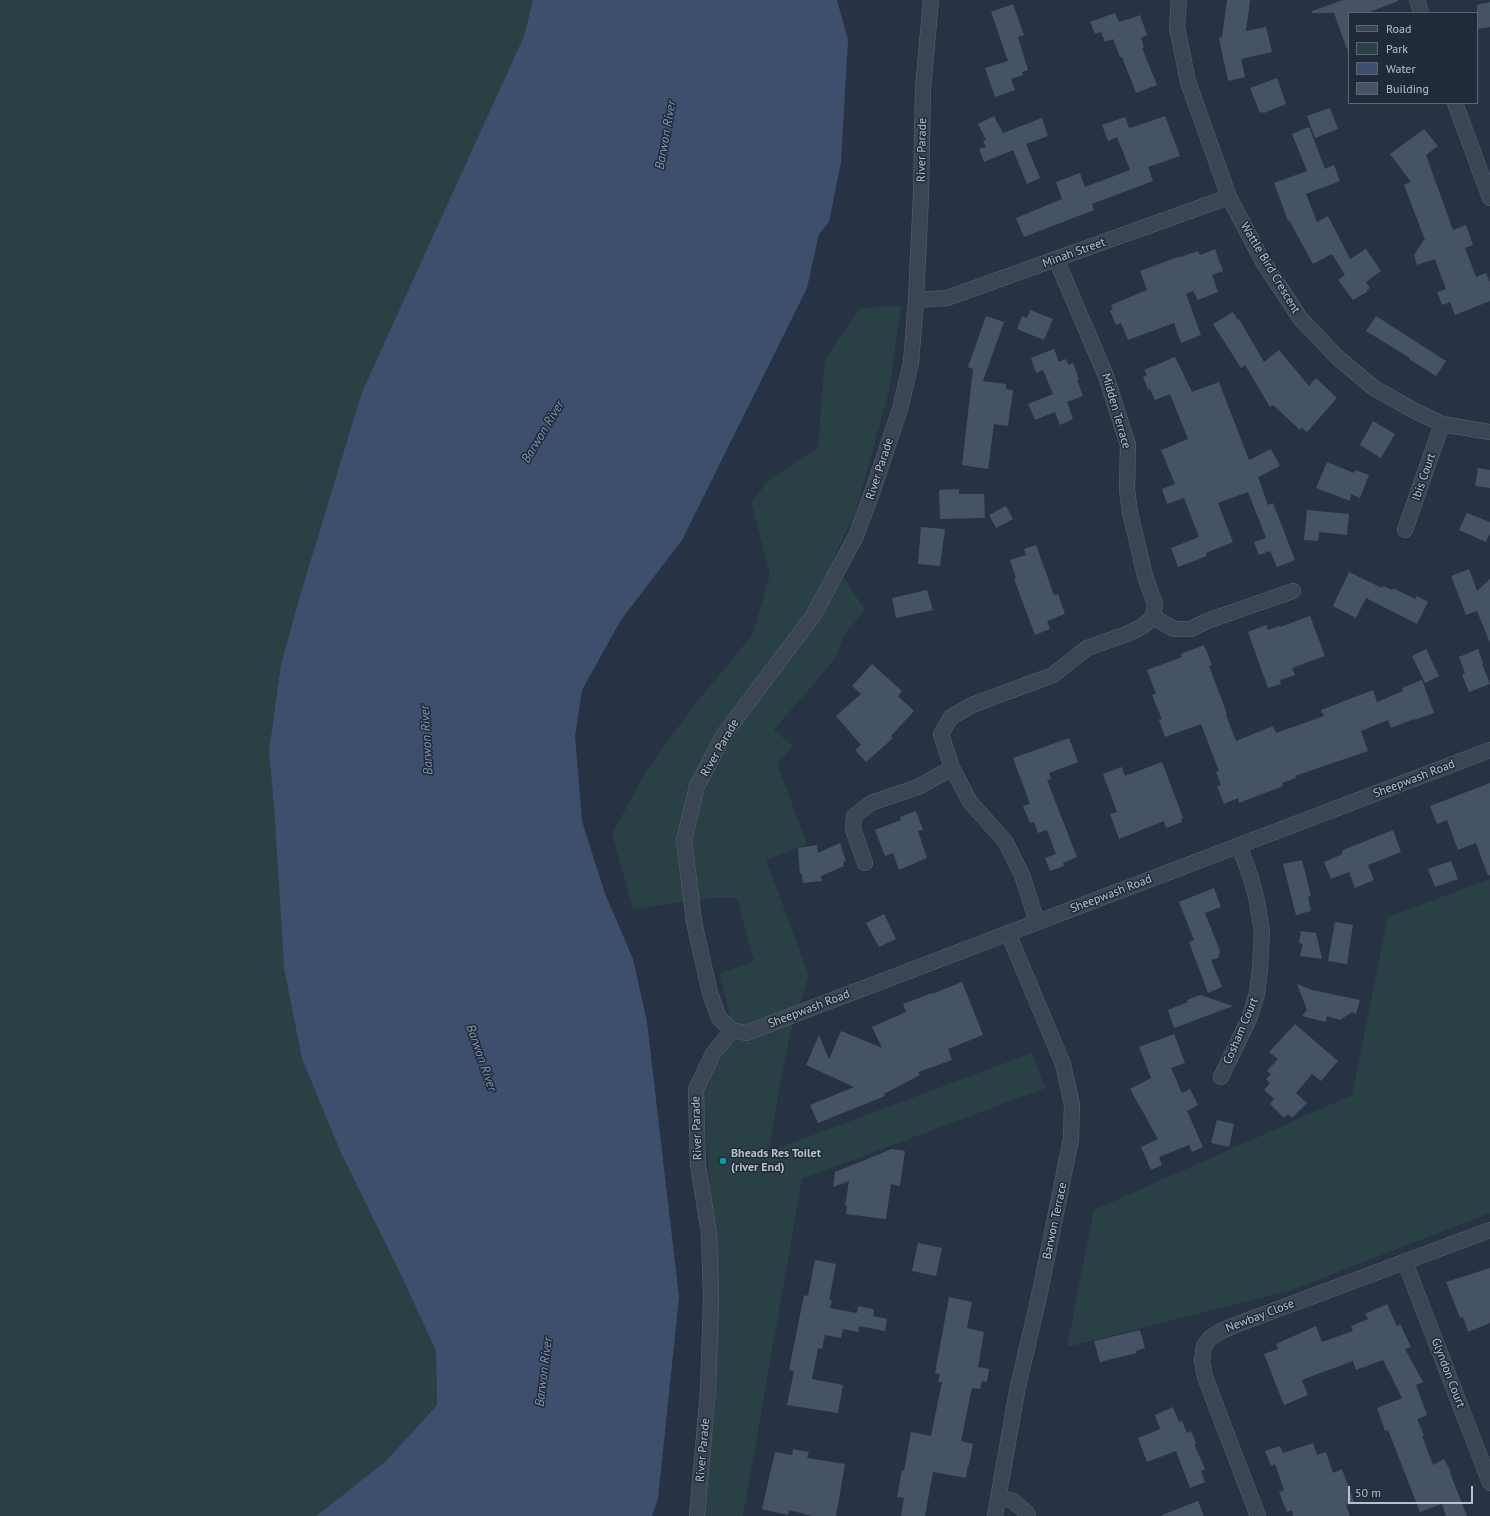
<!DOCTYPE html>
<html>
<head>
<meta charset="utf-8">
<style>
  body { margin:0 }
  #map { position:relative; width:1490px; height:1516px; overflow:hidden; background:#273344; font-family:"PT Sans",sans-serif }
  canvas { display:block }
  .legend { position:absolute; left:1348px; top:12px; width:130px; height:92px; box-sizing:border-box; background:#202a39; border:1px solid #5d6674; margin:0; padding:5px 7px; list-style:none; font-size:12px; color:#b9c0cd }
  .legend li { display:flex; align-items:center; gap:8px; height:20px }
  .legend b { width:20px; border:1px solid #5d6674 }
  .scale { position:absolute; left:1348px; top:1486px; width:125px; height:18px; box-sizing:border-box; border:2px solid #b9c0cd; border-top:0; padding-left:5px; font-size:12px; line-height:14px; white-space:nowrap; color:#b9c0cd; -webkit-text-stroke:3px #202a39; paint-order:stroke }
</style>
</head>
<body>
<div id="map">
<canvas width="1490" height="1516"></canvas>
<ul class="legend">
<li><b style="height:5px;background:#3c4554"></b>Road</li>
<li><b style="height:11px;background:#294145"></b>Park</li>
<li><b style="height:11px;background:#3d4f6d"></b>Water</li>
<li><b style="height:11px;background:#465366"></b>Building</li>
</ul>
<div class="scale">50 m</div>
</div>
<script>
const g = document.querySelector('canvas').getContext('2d');
g.lineJoin = 'round';
function paint(path, color) { g.fillStyle = color; g.fill(path, 'evenodd'); }
const poly = rows => new Path2D(rows.map(r => 'M' + r).join(''));
function trace(path, color, width, dash) { g.strokeStyle = color; g.lineWidth = width; g.lineCap = dash ? 'butt' : 'round'; g.setLineDash(dash || []); g.stroke(path); }
function label(font, color, halo, rows, align = 'center') {
  g.font = font + ' "PT Sans",sans-serif'; g.lineWidth = 3; g.setLineDash([]); g.textBaseline = 'middle'; g.strokeStyle = halo; g.fillStyle = color; for (const [text, x, y, turn = 0] of rows) {
    g.save(); g.translate(x, y); g.rotate((+turn || 0) * Math.PI / 180); g.textAlign = isNaN(turn) ? turn : align; if (halo) g.strokeText(text, 0, 0); g.fillText(text, 0, 0); g.restore();
  }
}
const green = poly([
  [0,0,533,0,524,36,362,392,304,582,281,664,269,751,274,807,284,968,302,1059,341,1153,402,1277,436,1351,437,1404,385,1462,316,1516,0,1516],
  [901,306,889,391,855,514,833,560,865,610,844,635,834,660,774,730,793,746,777,764,807,844,766,860,809,976,789,1037,768,1152,1032,1053,1045,1088,802,1179,743,1516,702,1516,716,1402,712,1218,703,1087,727,1049,729,1011,720,974,754,961,737,898,714,898,633,909,612,834,646,771,693,707,753,634,770,574,751,502,769,480,818,447,825,359,860,308],
  [1490,879,1490,1213,1291,1290,1067,1347,1094,1210,1352,1095,1388,917]
]);
const water = poly([
  [533,0,837,0,848,40,841,162,829,222,819,234,807,288,682,540,621,620,582,690,575,736,582,821,604,891,633,959,647,1022,679,1297,658,1499,652,1516,316,1516,385,1462,437,1405,436,1351,402,1277,341,1153,302,1059,284,968,274,807,269,751,281,664,304,582,362,392,524,36]
]);
const building = poly([
  [1227,0,1250,0,1246,31,1266,27,1272,52,1241,59,1245,77,1228,81,1219,38,1222,37],
  [1343,0,1398,0,1398,1,1367,13,1349,13,1349,49,1347,49,1334,13,1312,13,1312,11],
  [1490,2,1490,27,1477,29,1477,5],
  [1013,4,1024,35,1018,37,1028,70,1022,72,1023,75,1011,79,1015,90,995,97,985,68,1008,61,991,12],
  [1115,13,1119,22,1127,19,1127,20,1140,15,1147,35,1141,38,1144,47,1142,48,1157,85,1136,93,1122,57,1120,57,1113,39,1105,42,1101,32,1095,34,1090,22],
  [1277,78,1286,104,1264,113,1263,112,1260,113,1250,88],
  [1330,108,1338,129,1315,138,1307,116],
  [994,116,1003,133,1042,118,1048,136,1026,144,1040,178,1027,184,1013,150,984,162,979,149,986,147,983,141,986,140,978,124],
  [1165,116,1180,156,1148,167,1153,181,1092,204,1094,210,1024,237,1016,218,1062,199,1056,182,1080,173,1085,187,1130,170,1117,137,1108,141,1102,125,1125,117,1129,128,1133,127],
  [1309,127,1325,169,1334,165,1340,181,1306,194,1317,222,1328,216,1350,259,1366,249,1381,271,1366,282,1370,288,1367,290,1367,292,1353,300,1338,280,1345,275,1332,254,1313,264,1289,220,1288,221,1274,183,1307,171,1292,134],
  [1424,129,1438,146,1426,155,1453,230,1466,225,1473,245,1465,248,1476,277,1486,273,1490,282,1490,301,1455,315,1450,302,1442,305,1437,292,1446,289,1435,259,1417,265,1414,255,1423,241,1425,240,1404,185,1411,182,1390,154],
  [1215,249,1223,271,1212,275,1218,292,1198,300,1193,291,1186,294,1201,335,1181,343,1174,323,1128,340,1121,323,1116,325,1110,311,1113,309,1111,305,1147,290,1140,271,1181,256,1181,257,1198,251,1200,255],
  [1030,310,1053,319,1044,340,1017,329,1022,316,1027,318],
  [1233,312,1238,320,1239,319,1264,362,1279,350,1309,386,1316,378,1337,398,1307,432,1302,428,1300,430,1273,405,1270,407,1245,365,1241,368,1213,324],
  [986,316,1004,322,983,381,1006,384,1006,389,1013,390,1008,426,994,424,988,469,962,465,973,369,968,367],
  [1376,316,1446,361,1436,376,1409,359,1410,358,1366,331],
  [1054,349,1059,362,1066,359,1068,365,1073,363,1079,379,1077,380,1083,396,1067,402,1073,419,1060,425,1055,412,1035,420,1028,404,1053,394,1043,370,1036,373,1031,358],
  [1175,357,1192,392,1219,382,1249,460,1271,449,1280,466,1258,477,1268,505,1273,503,1295,560,1277,567,1270,551,1259,555,1254,542,1266,538,1248,492,1218,503,1233,542,1206,553,1207,556,1178,567,1171,548,1199,537,1184,498,1167,504,1162,489,1175,484,1161,450,1188,439,1170,394,1155,400,1150,389,1148,390,1143,377,1147,375,1144,370],
  [1373,421,1395,434,1381,458,1360,445],
  [1327,462,1354,473,1355,470,1369,475,1360,498,1351,494,1350,501,1316,488],
  [1478,468,1490,470,1490,488,1475,486],
  [959,489,959,494,984,494,985,518,940,519,939,490],
  [1006,506,1013,519,996,528,989,515],
  [1307,510,1349,514,1347,535,1319,532,1318,541,1304,540],
  [1467,513,1490,522,1490,533,1486,542,1459,530],
  [921,527,945,529,940,566,918,564],
  [1036,545,1054,595,1058,594,1065,614,1047,621,1050,629,1035,635,1014,579,1016,578,1010,560,1026,555,1024,549],
  [1469,569,1477,591,1490,579,1490,643,1477,611,1466,615,1451,576],
  [1349,572,1382,588,1383,586,1392,590,1393,588,1415,599,1417,596,1428,602,1417,624,1366,598,1356,618,1333,606],
  [927,590,933,610,896,618,892,598],
  [1310,616,1325,656,1292,668,1295,675,1280,680,1281,684,1268,688,1248,632,1266,625,1268,630,1280,626,1280,627],
  [1204,645,1212,665,1209,666,1227,714,1226,715,1236,741,1273,726,1276,733,1324,716,1321,710,1373,690,1377,702,1403,691,1402,688,1422,680,1434,713,1415,720,1414,719,1391,728,1388,720,1361,731,1368,751,1295,776,1296,778,1282,783,1283,785,1281,787,1254,797,1239,803,1238,798,1224,804,1217,786,1221,785,1216,772,1219,771,1201,724,1165,737,1159,720,1162,719,1152,695,1156,694,1147,670,1182,657,1181,654],
  [1426,649,1439,676,1425,683,1412,656],
  [1478,649,1483,663,1482,664,1490,684,1469,692,1462,675,1465,673,1459,657],
  [872,664,902,691,898,696,914,711,891,736,893,738,866,762,855,750,861,745,836,716,861,694,852,686],
  [1069,738,1078,762,1049,773,1051,779,1047,780,1077,857,1063,863,1064,866,1050,871,1045,858,1056,854,1047,830,1038,833,1034,822,1030,823,1023,806,1030,804,1013,758],
  [1162,762,1183,818,1181,819,1182,822,1166,828,1164,821,1119,839,1110,814,1117,812,1103,774,1122,767,1125,776],
  [1490,783,1490,875,1488,876,1476,843,1458,850,1447,820,1437,824,1430,806],
  [916,811,923,830,918,831,927,858,899,870,893,853,885,856,875,830,901,820,900,817],
  [1393,830,1401,852,1368,865,1374,880,1355,888,1349,872,1331,879,1324,862,1341,855,1343,850],
  [840,843,846,861,843,862,844,866,821,876,822,881,803,883,802,874,800,874,798,848,817,845,818,853],
  [1302,860,1311,896,1308,897,1311,911,1296,915,1283,864],
  [1451,861,1458,879,1435,887,1428,869],
  [1214,888,1221,907,1205,913,1220,951,1218,958,1211,960,1222,987,1208,993,1189,942,1194,940,1179,902],
  [884,914,896,939,879,947,866,923],
  [1335,922,1353,925,1347,964,1328,961],
  [1301,931,1316,933,1322,959,1300,956,1303,944,1299,943],
  [962,982,983,1035,948,1049,952,1060,918,1072,920,1075,884,1094,885,1096,818,1123,810,1105,854,1087,806,1065,819,1035,829,1059,841,1031,882,1048,872,1027,906,1012,903,1004,932,993,932,994],
  [1297,984,1312,990,1360,1000,1356,1014,1352,1012,1340,1020,1327,1016,1326,1022,1302,1016,1307,1010],
  [1200,995,1233,1006,1174,1028,1168,1010,1188,1002,1187,1000],
  [1295,1024,1338,1061,1321,1081,1312,1074,1296,1093,1307,1103,1292,1118,1288,1114,1284,1118,1270,1104,1274,1099,1264,1090,1270,1083,1266,1079,1271,1074,1267,1071,1278,1059,1269,1052],
  [1174,1034,1185,1063,1171,1068,1182,1093,1190,1089,1198,1105,1187,1111,1203,1147,1192,1152,1189,1145,1159,1157,1162,1165,1151,1170,1141,1147,1158,1139,1130,1089,1151,1078,1139,1047],
  [1217,1120,1234,1124,1229,1147,1211,1143],
  [892,1149,905,1151,900,1186,891,1184,886,1219,846,1214,847,1206,845,1206,849,1181,833,1187,835,1172],
  [918,1243,942,1248,936,1276,912,1271],
  [815,1260,836,1264,829,1300,832,1300,830,1308,857,1313,858,1306,873,1309,874,1310,873,1316,887,1319,885,1331,859,1326,858,1332,843,1329,841,1338,825,1335,822,1349,818,1348,812,1379,843,1385,838,1413,787,1405,794,1371,789,1370,804,1295,808,1296],
  [1490,1268,1490,1323,1468,1332,1463,1317,1460,1318,1446,1282],
  [949,1297,972,1302,967,1328,984,1332,978,1367,989,1369,987,1382,982,1381,980,1389,972,1388,961,1441,973,1444,969,1465,968,1465,966,1478,933,1472,925,1516,901,1516,904,1498,897,1497,902,1470,904,1471,911,1432,931,1436,942,1382,938,1382,940,1374,935,1373],
  [1387,1304,1397,1326,1400,1324,1411,1347,1405,1349,1423,1382,1416,1385,1427,1415,1417,1419,1424,1435,1422,1436,1433,1465,1444,1459,1451,1472,1450,1473,1467,1516,1446,1516,1442,1504,1420,1512,1388,1430,1385,1431,1377,1408,1402,1398,1383,1360,1356,1370,1353,1361,1304,1379,1302,1381,1308,1395,1284,1405,1264,1354,1278,1349,1276,1344,1316,1326,1322,1342,1353,1331,1351,1326,1368,1319,1365,1314],
  [1140,1330,1145,1348,1136,1351,1137,1353,1100,1362,1094,1341],
  [1173,1407,1179,1422,1182,1421,1187,1433,1191,1431,1196,1443,1194,1444,1205,1469,1201,1471,1205,1482,1190,1488,1176,1451,1147,1462,1138,1438,1160,1429,1155,1415],
  [1313,1443,1317,1455,1326,1452,1333,1473,1342,1469,1354,1502,1346,1505,1350,1516,1293,1516,1292,1510,1287,1512,1279,1492,1284,1490,1275,1464,1271,1466,1265,1451,1280,1446,1283,1453],
  [793,1449,809,1452,807,1458,845,1464,836,1516,812,1516,789,1510,788,1515,762,1509,775,1452,792,1455],
  [1198,1501,1204,1516,1162,1516,1162,1515]
]);
const street = poly([
  [1179,0,1177,27,1188,82,1229,197,1262,260,1300,318,1337,357,1374,388,1413,410,1442,424,1490,432],
  [1417,0,1421,13],
  [1455,103,1490,198],
  [916,300,947,298,1229,197],
  [1405,530,1442,424],
  [1153,617,1174,629,1191,629,1207,621,1293,591],
  [865,863,853,829,854,816,871,803,918,787,952,768],
  [1037,922,1022,875,1005,841,970,802,952,768,941,734,951,717,972,705,1053,675,1087,648,1127,634,1143,626,1153,617,1155,604,1145,576,1130,512,1127,490,1128,445,1106,376,1056,259],
  [732,1030,719,1018,710,993,694,922,684,840,697,786,725,733,813,616,856,536,873,490,900,409,911,363,916,300,921,194,923,89,931,0],
  [732,1030,746,1033,1490,750],
  [1221,1077,1249,1019,1257,994,1260,968,1262,932,1257,901,1251,878,1239,845],
  [1405,1262,1490,1483],
  [998,1497,1013,1501,1027,1513,1028,1516],
  [697,1516,708,1391,711,1299,709,1233,698,1165,696,1089,713,1054,732,1030],
  [995,1516,1017,1391,1040,1292,1071,1139,1072,1105,1063,1064,1008,933],
  [1258,1516,1205,1377,1202,1361,1204,1346,1210,1338,1221,1331,1238,1324,1490,1230]
]);
const markers = [
  [723,1161,4,"#0f9aa8"]
];
const streetNames = [
  ["River Parade",922,150,-89],
  ["Minah Street",1074,253,-20],
  ["Wattle Bird Crescent",1270,268,59],
  ["Midden Terrace",1116,411,74],
  ["River Parade",880,469,-72],
  ["Ibis Court",1424,477,-71],
  ["River Parade",720,748,-60],
  ["Sheepwash Road",1414,779,-21],
  ["Sheepwash Road",1111,894,-21],
  ["Sheepwash Road",809,1009,-21],
  ["Cosham Court",1241,1031,-67],
  ["River Parade",697,1128,-92],
  ["Barwon Terrace",1055,1221,-78],
  ["Newbay Close",1260,1316,-21],
  ["Glyndon Court",1448,1373,69],
  ["River Parade",703,1450,-85]
];
const poiNames = [
  ["Bheads Res Toilet",731,1154],
  ["(river End)",731,1168]
];
const waterNames = [
  ["Barwon River",666,135,-80],
  ["Barwon River",543,432,-59],
  ["Barwon River",427,740,-93],
  ["Barwon River",481,1058,71],
  ["Barwon River",544,1372,-83]
];
paint(green, '#294145');
paint(water, '#3d4f6d');
paint(building, '#465366');
trace(street, '#5a6371', 16);
trace(street, '#3c4554', 15);
for (const [x, y, r, color] of markers) { const dot = new Path2D(); dot.arc(x, y, r, 0, 2 * Math.PI); g.fillStyle = color; g.fill(dot); trace(dot, '#202a39', 1.5); }
label('12px', '#b9c0cd', '#202a39', streetNames);
label('bold 12px', '#b9c0cd', '#202a39', poiNames, 'left');
label('italic 13px', '#8095b4', '#202a39', waterNames);
</script>
</body>
</html>
